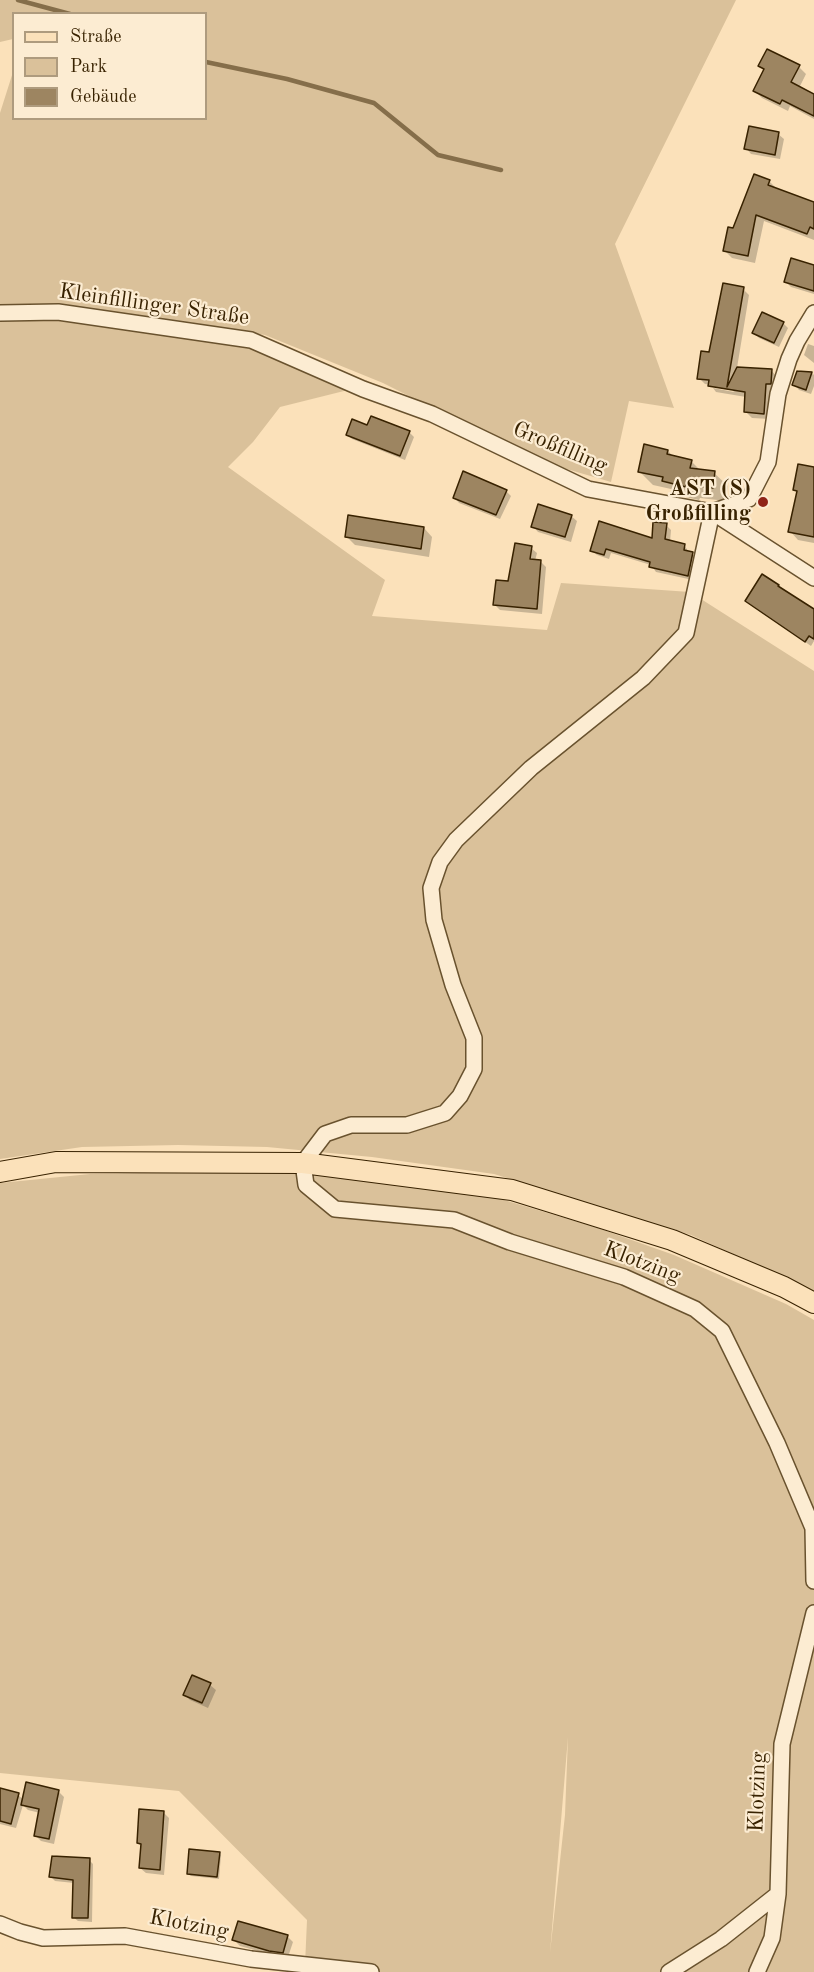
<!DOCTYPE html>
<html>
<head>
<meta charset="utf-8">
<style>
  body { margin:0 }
  #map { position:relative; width:814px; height:1972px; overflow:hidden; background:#fbe1ba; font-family:"Old Standard TT",serif }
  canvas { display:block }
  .legend { position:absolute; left:12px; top:12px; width:195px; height:108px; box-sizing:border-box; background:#fcecd2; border:2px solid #ae9b7e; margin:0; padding:8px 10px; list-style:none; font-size:18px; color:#382200 }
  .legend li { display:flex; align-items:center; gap:12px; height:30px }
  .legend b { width:30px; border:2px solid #ae9b7e }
</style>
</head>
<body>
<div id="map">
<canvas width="814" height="1972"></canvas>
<ul class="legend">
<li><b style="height:8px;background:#fbe1ba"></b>Straße</li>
<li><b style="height:16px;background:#dac19a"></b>Park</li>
<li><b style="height:16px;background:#9d8561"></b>Gebäude</li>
</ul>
</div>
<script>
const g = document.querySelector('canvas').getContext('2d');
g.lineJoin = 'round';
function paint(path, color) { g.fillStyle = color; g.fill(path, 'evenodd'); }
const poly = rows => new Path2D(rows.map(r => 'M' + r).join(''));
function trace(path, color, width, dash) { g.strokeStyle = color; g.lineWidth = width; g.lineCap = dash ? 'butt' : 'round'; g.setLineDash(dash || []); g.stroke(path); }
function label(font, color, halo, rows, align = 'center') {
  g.font = font + ' "Old Standard TT",serif'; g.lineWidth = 4.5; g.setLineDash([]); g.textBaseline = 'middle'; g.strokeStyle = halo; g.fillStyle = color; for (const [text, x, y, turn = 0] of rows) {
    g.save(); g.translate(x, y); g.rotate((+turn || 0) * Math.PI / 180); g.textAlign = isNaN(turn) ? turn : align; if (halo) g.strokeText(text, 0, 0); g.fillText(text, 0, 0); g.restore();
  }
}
const green = poly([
  [0,0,736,0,615,244,674,408,629,401,611,482,536,460,383,383,265,335,194,323,94,311,0,309,0,113,13,72,14,118,206,118,206,14,14,14,13,39,0,42],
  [0,315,58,315,97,325,243,344,348,390,280,407,253,442,228,467,385,580,372,616,547,630,561,583,690,592,814,671,814,1291,691,1235,494,1174,372,1157,267,1147,178,1145,82,1147,0,1159],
  [237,1171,342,1173,494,1197,595,1227,674,1255,786,1304,814,1320,814,1972,371,1972,305,1965,307,1920,179,1791,0,1773,0,1183,90,1174],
  [568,1737,565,1815,550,1953]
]);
const shadow = poly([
  [760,66,799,67,806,74,799,88,814,100,814,119,790,106,788,111,762,98,755,91,765,71],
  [778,134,784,139,780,159,751,154,746,148],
  [769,181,777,189,814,204,814,240,764,221,755,263,732,258,724,250,734,230],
  [814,266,814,294,791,287,786,282],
  [743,289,749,295,737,368,771,370,777,377,770,419,752,418,746,412,746,397,716,392,713,388,734,392,731,388,705,384,699,378],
  [783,323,788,328,779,347,759,338,754,333],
  [808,344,814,346,814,363,804,355],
  [812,373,814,375,814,386,811,394,799,390,794,384],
  [409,432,414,437,405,460,352,439,347,434],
  [668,451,674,457,691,461,701,471,714,473,728,486,726,501,700,498,699,500,677,495,671,489,653,485,639,471],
  [814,469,814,543,798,540,790,531,798,493,794,490],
  [506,491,511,496,500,519,459,503,455,498],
  [571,516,577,521,571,542,538,532,533,526],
  [666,525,671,530,670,542,684,545,689,552,698,558,693,580,656,572,651,565,611,553,609,559,597,555,592,550,653,540],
  [424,528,432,537,429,557,355,545,346,536],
  [531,548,537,553,535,561,541,562,546,567,542,614,500,610,495,605],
  [762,576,814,611,814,641,811,646,746,601],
  [193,1677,210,1685,216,1690,208,1708,190,1700,184,1694],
  [0,1790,18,1795,24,1800,58,1791,64,1797,54,1844,41,1841,35,1835,40,1813,28,1810,23,1805,16,1828,0,1824],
  [163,1812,169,1818,164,1875,146,1873,140,1868,142,1847,138,1843],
  [219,1853,221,1855,219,1879,191,1876,188,1874],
  [89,1860,93,1864,92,1922,78,1921,73,1917,74,1883,55,1881,51,1877],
  [287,1936,293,1942,288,1957,276,1956,240,1946,234,1940]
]);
const stream = poly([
  [18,0,70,14],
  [206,62,287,79,374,103,438,155,501,170]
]);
const building = poly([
  [767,49,800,65,791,82,814,94,814,116,782,100,780,104,753,91,764,69,758,66,767,49],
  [749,126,779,132,775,155,744,149,749,126],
  [754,174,770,180,768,185,814,202,814,229,810,227,807,234,756,215,748,256,723,251,728,227,733,228,754,174],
  [791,258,814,265,814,291,784,282,791,258],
  [723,283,744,287,727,387,737,367,772,369,771,384,766,384,764,414,744,412,745,392,708,386,709,380,697,379,701,351,709,352,723,283],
  [762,312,784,322,774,343,752,333,762,312],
  [797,371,812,372,806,390,792,385,797,371],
  [371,416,410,431,400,456,346,435,352,419,367,425,371,416],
  [644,444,668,450,667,454,692,460,690,468,715,471,713,488,686,485,686,487,662,481,663,477,638,472,644,444],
  [798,464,814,467,814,537,788,532,797,491,793,490,798,464],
  [463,471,507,490,496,515,453,498,463,471],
  [538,504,572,515,565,537,531,527,538,504],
  [348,515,424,527,421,549,345,537,348,515],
  [599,521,652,538,653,522,667,523,665,539,685,544,684,550,693,552,688,576,649,567,650,562,606,549,604,555,590,551,599,521],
  [515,543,532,546,530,559,541,560,537,609,493,605,496,580,508,581,515,543],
  [762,574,779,585,778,586,814,609,814,639,809,636,805,642,745,601,762,574],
  [192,1675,211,1683,202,1703,183,1695,192,1675],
  [26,1782,59,1790,49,1839,34,1836,39,1809,21,1805,26,1782],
  [0,1788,19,1793,11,1824,0,1821,0,1788],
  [139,1809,164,1811,160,1870,139,1868,141,1844,137,1843,139,1809],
  [189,1849,220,1852,217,1877,187,1874,189,1849],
  [52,1856,90,1858,88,1918,72,1918,73,1880,49,1877,52,1856],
  [238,1921,288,1935,283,1953,269,1951,232,1940,238,1921]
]);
const minor = poly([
  [0,313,58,312,251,340,363,389,432,414,588,489,712,512,814,578],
  [712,512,686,633,643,678,531,768,456,840,440,862,431,888,434,920,453,985,474,1038,474,1069,460,1096,445,1113,407,1125,351,1125,325,1134,303,1163,306,1185,335,1209,454,1220,510,1242,624,1277,695,1309,722,1331,777,1443,813,1528,814,1581],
  [712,512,749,499,768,462,778,394,789,359,797,341,814,313],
  [0,1924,20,1932,43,1938,125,1936,251,1959,371,1972],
  [669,1972,721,1939,778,1894],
  [757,1972,772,1938,778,1894,782,1744,814,1613]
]);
const major = poly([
  [0,1172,56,1162,303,1163,512,1190,672,1240,784,1287,814,1303]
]);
const markers = [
  [763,502,6,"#8f2418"]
];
const streetNames = [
  ["Kleinfillinger Straße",154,305,8],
  ["Großfilling",560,448,23],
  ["Klotzing",642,1263,21],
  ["Klotzing",758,1792,-88],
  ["Klotzing",189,1925,11]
];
const poiNames = [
  ["AST (S)",751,489],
  ["Großfilling",751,514]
];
paint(green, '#dac19a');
paint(shadow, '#0003');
trace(stream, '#856e4a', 4.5);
paint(building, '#9d8561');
trace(building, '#382200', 1.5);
trace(minor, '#69522e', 18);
trace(major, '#382200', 22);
trace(minor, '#fcecd2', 15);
trace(major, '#fbe1ba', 20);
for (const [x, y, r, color] of markers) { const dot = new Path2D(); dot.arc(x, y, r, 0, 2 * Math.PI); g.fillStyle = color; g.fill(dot); trace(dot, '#fcecd2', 2); }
label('22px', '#382200', '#fcecd2', streetNames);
label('bold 22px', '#382200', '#fcecd2', poiNames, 'right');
</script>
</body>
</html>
